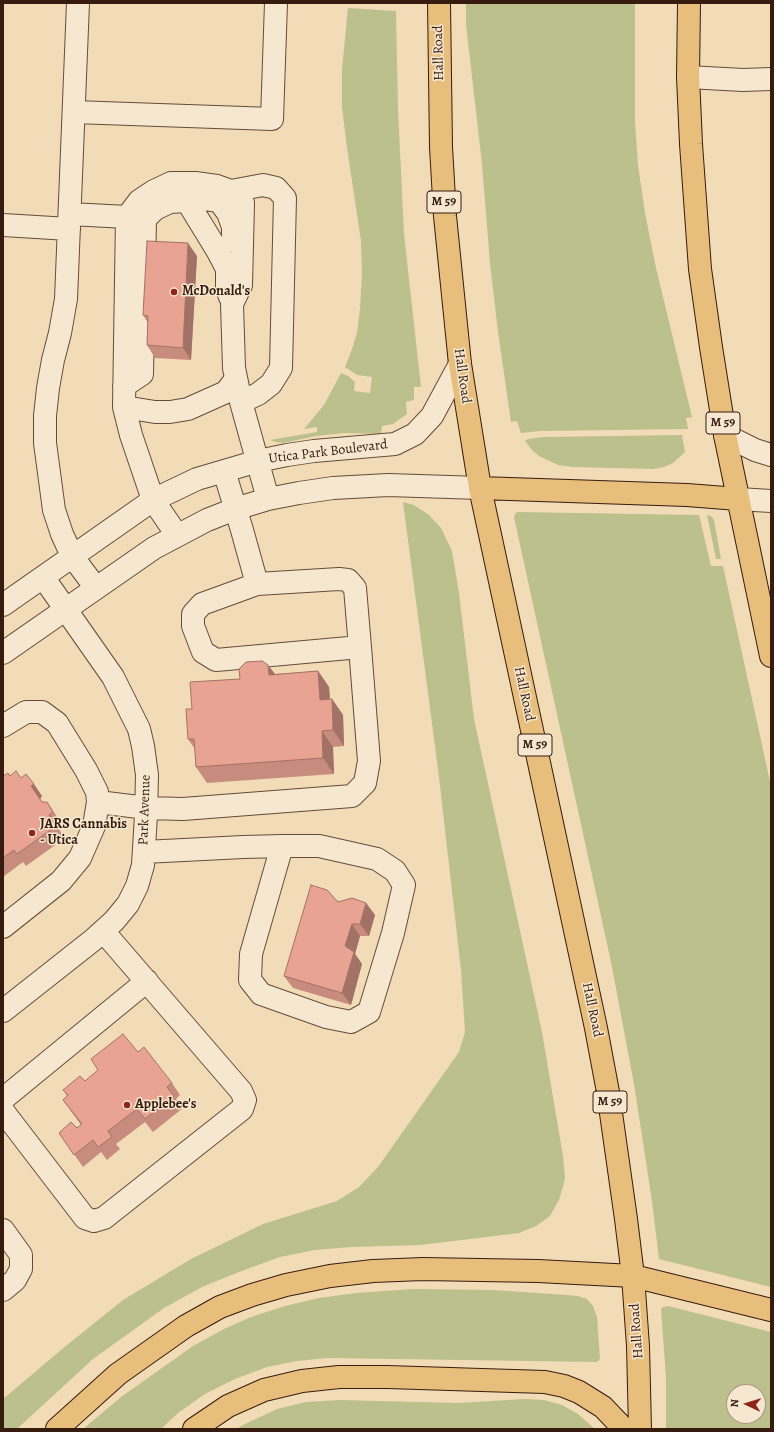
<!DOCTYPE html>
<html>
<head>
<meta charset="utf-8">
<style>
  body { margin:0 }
  #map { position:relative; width:774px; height:1432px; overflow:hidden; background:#f1dcb7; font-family:Alegreya,serif }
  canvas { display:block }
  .frame { position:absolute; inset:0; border:4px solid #371b0f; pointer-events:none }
  .north { position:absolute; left:726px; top:1384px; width:40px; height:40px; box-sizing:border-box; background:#f6e8d0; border:1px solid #aa9683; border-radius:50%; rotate:274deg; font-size:11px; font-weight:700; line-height:16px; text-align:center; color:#371b0f }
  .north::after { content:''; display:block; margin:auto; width:14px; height:18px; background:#8f2418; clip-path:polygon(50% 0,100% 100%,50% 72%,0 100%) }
</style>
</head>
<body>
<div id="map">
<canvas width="774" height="1432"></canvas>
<div class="frame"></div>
<div class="north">N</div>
</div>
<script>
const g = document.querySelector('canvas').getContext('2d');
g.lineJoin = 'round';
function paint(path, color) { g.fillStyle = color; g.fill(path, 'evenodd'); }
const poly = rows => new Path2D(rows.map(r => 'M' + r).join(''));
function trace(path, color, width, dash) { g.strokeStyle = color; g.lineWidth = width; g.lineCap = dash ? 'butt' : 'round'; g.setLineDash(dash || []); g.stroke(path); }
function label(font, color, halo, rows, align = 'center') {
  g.font = font + ' Alegreya,serif'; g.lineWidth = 3; g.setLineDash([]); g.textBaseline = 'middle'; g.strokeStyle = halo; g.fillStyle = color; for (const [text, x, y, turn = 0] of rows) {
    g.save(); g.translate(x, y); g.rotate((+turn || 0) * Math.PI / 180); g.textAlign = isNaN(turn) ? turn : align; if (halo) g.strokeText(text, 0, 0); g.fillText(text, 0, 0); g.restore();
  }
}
const green = poly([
  [466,3,635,3,635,122,638,165,645,213,656,268,692,417,686,418,688,429,540,431,521,433,517,421,511,422,498,332,490,263,482,164,466,24],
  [348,8,396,11,398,109,404,234,421,387,414,387,414,400,406,402,407,414,393,424,382,426,381,434,344,433,316,436,283,443,276,442,270,440,317,432,317,427,304,429,324,405,341,373,348,376,355,382,354,391,370,393,372,377,357,375,345,367,351,352,357,333,360,309,362,273,361,241,347,148,342,107,342,69],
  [682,435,685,452,673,463,664,467,654,469,572,467,558,465,539,456,532,450,525,441,528,439,543,437],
  [403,502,414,505,429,515,441,528,452,551,459,593,474,719,542,1032,563,1156,565,1179,559,1200,550,1216,536,1226,519,1233,421,1245,351,1247,315,1250,280,1257,239,1272,202,1287,164,1308,93,1359,17,1429,3,1429,3,1399,67,1345,123,1300,191,1259,263,1224,337,1201,359,1187,378,1167,459,1052,465,1032,461,970,439,777],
  [517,512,699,515,711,566,723,566,771,786,771,1287,659,1259,652,1201,634,1084,611,962,514,517,515,514],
  [707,515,711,516,714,520,721,559,716,559],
  [413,1289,493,1290,567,1295,578,1296,587,1299,593,1306,597,1317,600,1359,597,1362,327,1358,297,1361,267,1367,235,1379,205,1394,178,1413,161,1429,83,1429,121,1397,193,1346,224,1329,251,1317,285,1306,319,1298,356,1293],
  [668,1306,771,1332,771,1429,666,1429,666,1378,661,1309,663,1307],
  [734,1392,758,1392,758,1416,734,1416],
  [525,1399,544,1400,562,1405,578,1414,595,1429,236,1429,247,1423,277,1409,306,1402,340,1400,458,1403]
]);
const minor = poly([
  [78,3,66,299,60,333,53,360,48,388,45,416,45,443,54,510,62,534,72,556,96,588],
  [688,77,743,80,771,79],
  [74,112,272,119,276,3],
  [231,191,263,185,276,188,285,198,281,368,271,384,258,394,241,402],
  [194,200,205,199,219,201,228,213,233,227,233,241],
  [70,214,127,217],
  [3,225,69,229],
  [124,386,142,374,145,219,155,209,170,202,187,201,217,250,227,269,227,289,230,297],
  [124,407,155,412,170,412,188,409,226,392,235,380],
  [725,435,755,450,771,455],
  [224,471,242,530,257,584],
  [738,499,771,501],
  [177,535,153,500,131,435,124,407,127,217,139,201,154,191,171,183,195,183,217,186,231,191,243,203,241,285,232,304,234,368,241,402,268,499],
  [3,605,153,500,197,479,258,461,287,455,314,451,395,444,415,434,432,416,460,364],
  [3,653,154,548,207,520,235,509,268,499,299,493,333,488,388,485,480,488],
  [3,726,26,712,42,712,57,723,86,770,97,792,98,802,94,826,80,858,61,881,3,927],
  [98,802,147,808,183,809,352,796,365,783,369,761,360,647,355,588,348,580,339,579,257,584,202,604,193,614,193,626,203,652,216,660,360,647],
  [144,852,243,847,282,846,319,846,377,859,395,871,404,885,393,933,369,1012,351,1022,326,1017,261,994,250,980,251,954,282,846],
  [3,1011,93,940,114,921,128,904,137,886,143,865,146,815,147,775,143,746,139,729,113,677,43,577],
  [3,1099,147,981],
  [3,1111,85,1218,94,1221,104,1218,242,1109,245,1100,241,1091,103,931],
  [3,1230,21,1255,21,1269,15,1280,3,1290]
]);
const highway = poly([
  [439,3,441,147,445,216,460,364,480,488,596,1028,608,1092,626,1219,633,1276,638,1346,640,1429],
  [689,3,688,77,691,144,700,269,711,347,725,435,771,656],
  [480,488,687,495,738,499],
  [57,1429,118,1374,186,1326,220,1307,252,1295,286,1285,330,1276,373,1271,423,1269,538,1271,633,1276,771,1310],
  [194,1429,228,1406,264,1390,302,1381,339,1377,387,1377,545,1382,564,1386,579,1392,603,1407,624,1429]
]);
const wall = poly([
  [197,256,191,360,155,358,147,345,148,323,143,315],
  [268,665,275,674,318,671,329,687,330,699,332,699,343,715,344,746,333,747,334,774,207,783,196,767,195,749,188,739,192,709,240,679],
  [3,776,10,776,21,778,42,796,40,799,42,802,47,802,62,824,58,828,65,838,26,866,23,862,3,877],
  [338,902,366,903,375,915,369,936,360,936,355,954,362,964,351,1005,293,988,284,976],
  [85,1081,172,1083,180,1095,176,1099,183,1108,153,1132,145,1122,116,1144,120,1149,107,1160,101,1152,83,1167,59,1133,77,1128,81,1125,63,1100,67,1096,63,1090]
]);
const shadedWall = poly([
  [188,243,197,256,191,360,183,348],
  [268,665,280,681,269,675],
  [318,671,329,687,331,716,320,700],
  [332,699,343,715,344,746,333,730],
  [322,731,333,747,334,774,323,758],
  [34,784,42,796,40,799,31,786],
  [366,903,375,915,369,936,360,924],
  [352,924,360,936,355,954,362,964,351,1005,342,993,345,946]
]);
const building = poly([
  [147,241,188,243,183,348,147,345,148,316,143,315,147,241],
  [262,661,268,665,269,675,318,671,320,700,332,699,333,730,322,731,323,758,196,767,194,739,188,739,186,709,192,709,190,682,240,679,239,669,246,662,262,661],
  [16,771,21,778,26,774,34,784,31,786,42,802,47,802,53,812,49,815,56,826,17,854,14,850,3,858,3,776,8,773,10,776,16,771],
  [311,885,327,890,338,902,352,898,366,903,360,924,352,924,345,946,354,952,342,993,284,976,311,885],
  [123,1034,138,1052,144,1047,172,1083,167,1087,174,1096,145,1119,137,1109,108,1131,112,1137,98,1147,93,1140,74,1155,59,1133,71,1122,77,1128,82,1124,63,1100,68,1095,63,1090,80,1076,85,1081,98,1070,91,1059,123,1034]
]);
const markers = [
  [174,292,4,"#8f2418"],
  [32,833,4,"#8f2418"],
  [127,1105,4,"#8f2418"]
];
const shields = [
  [444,202,34],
  [723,423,34],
  [535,745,34],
  [610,1102,34]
];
const shieldNames = [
  ["M 59",444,202],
  ["M 59",723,423],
  ["M 59",535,745],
  ["M 59",610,1102]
];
const streetNames = [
  ["Hall Road",439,53,-91],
  ["Hall Road",462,376,82],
  ["Utica Park Boulevard",328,452,-7],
  ["Hall Road",524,694,78],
  ["Park Avenue",145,810,-88],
  ["Hall Road",592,1010,78],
  ["Hall Road",637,1331,-94]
];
const poiNames = [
  ["McDonald's",182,292],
  ["JARS Cannabis",40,825],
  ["- Utica",40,841],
  ["Applebee's",135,1105]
];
paint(green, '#bcc08d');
trace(minor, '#664b39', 24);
trace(highway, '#371b0f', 24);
trace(minor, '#f6e8d0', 22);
trace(highway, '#e8be7c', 22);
paint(wall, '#c88c7e');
paint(shadedWall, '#a37266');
paint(building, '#e9a392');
trace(building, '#a37266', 1);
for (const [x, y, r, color] of markers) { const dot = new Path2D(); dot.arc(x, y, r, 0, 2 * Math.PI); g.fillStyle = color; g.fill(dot); trace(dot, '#f6e8d0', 1.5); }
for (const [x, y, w] of shields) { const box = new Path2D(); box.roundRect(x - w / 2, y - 11, w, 22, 3); g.fillStyle = '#f6e8d0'; g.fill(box); trace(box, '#371b0f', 1); }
label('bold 13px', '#371b0f', null, shieldNames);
label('14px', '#371b0f', '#f6e8d0', streetNames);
label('bold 14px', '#371b0f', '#f6e8d0', poiNames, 'left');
</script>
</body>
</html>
